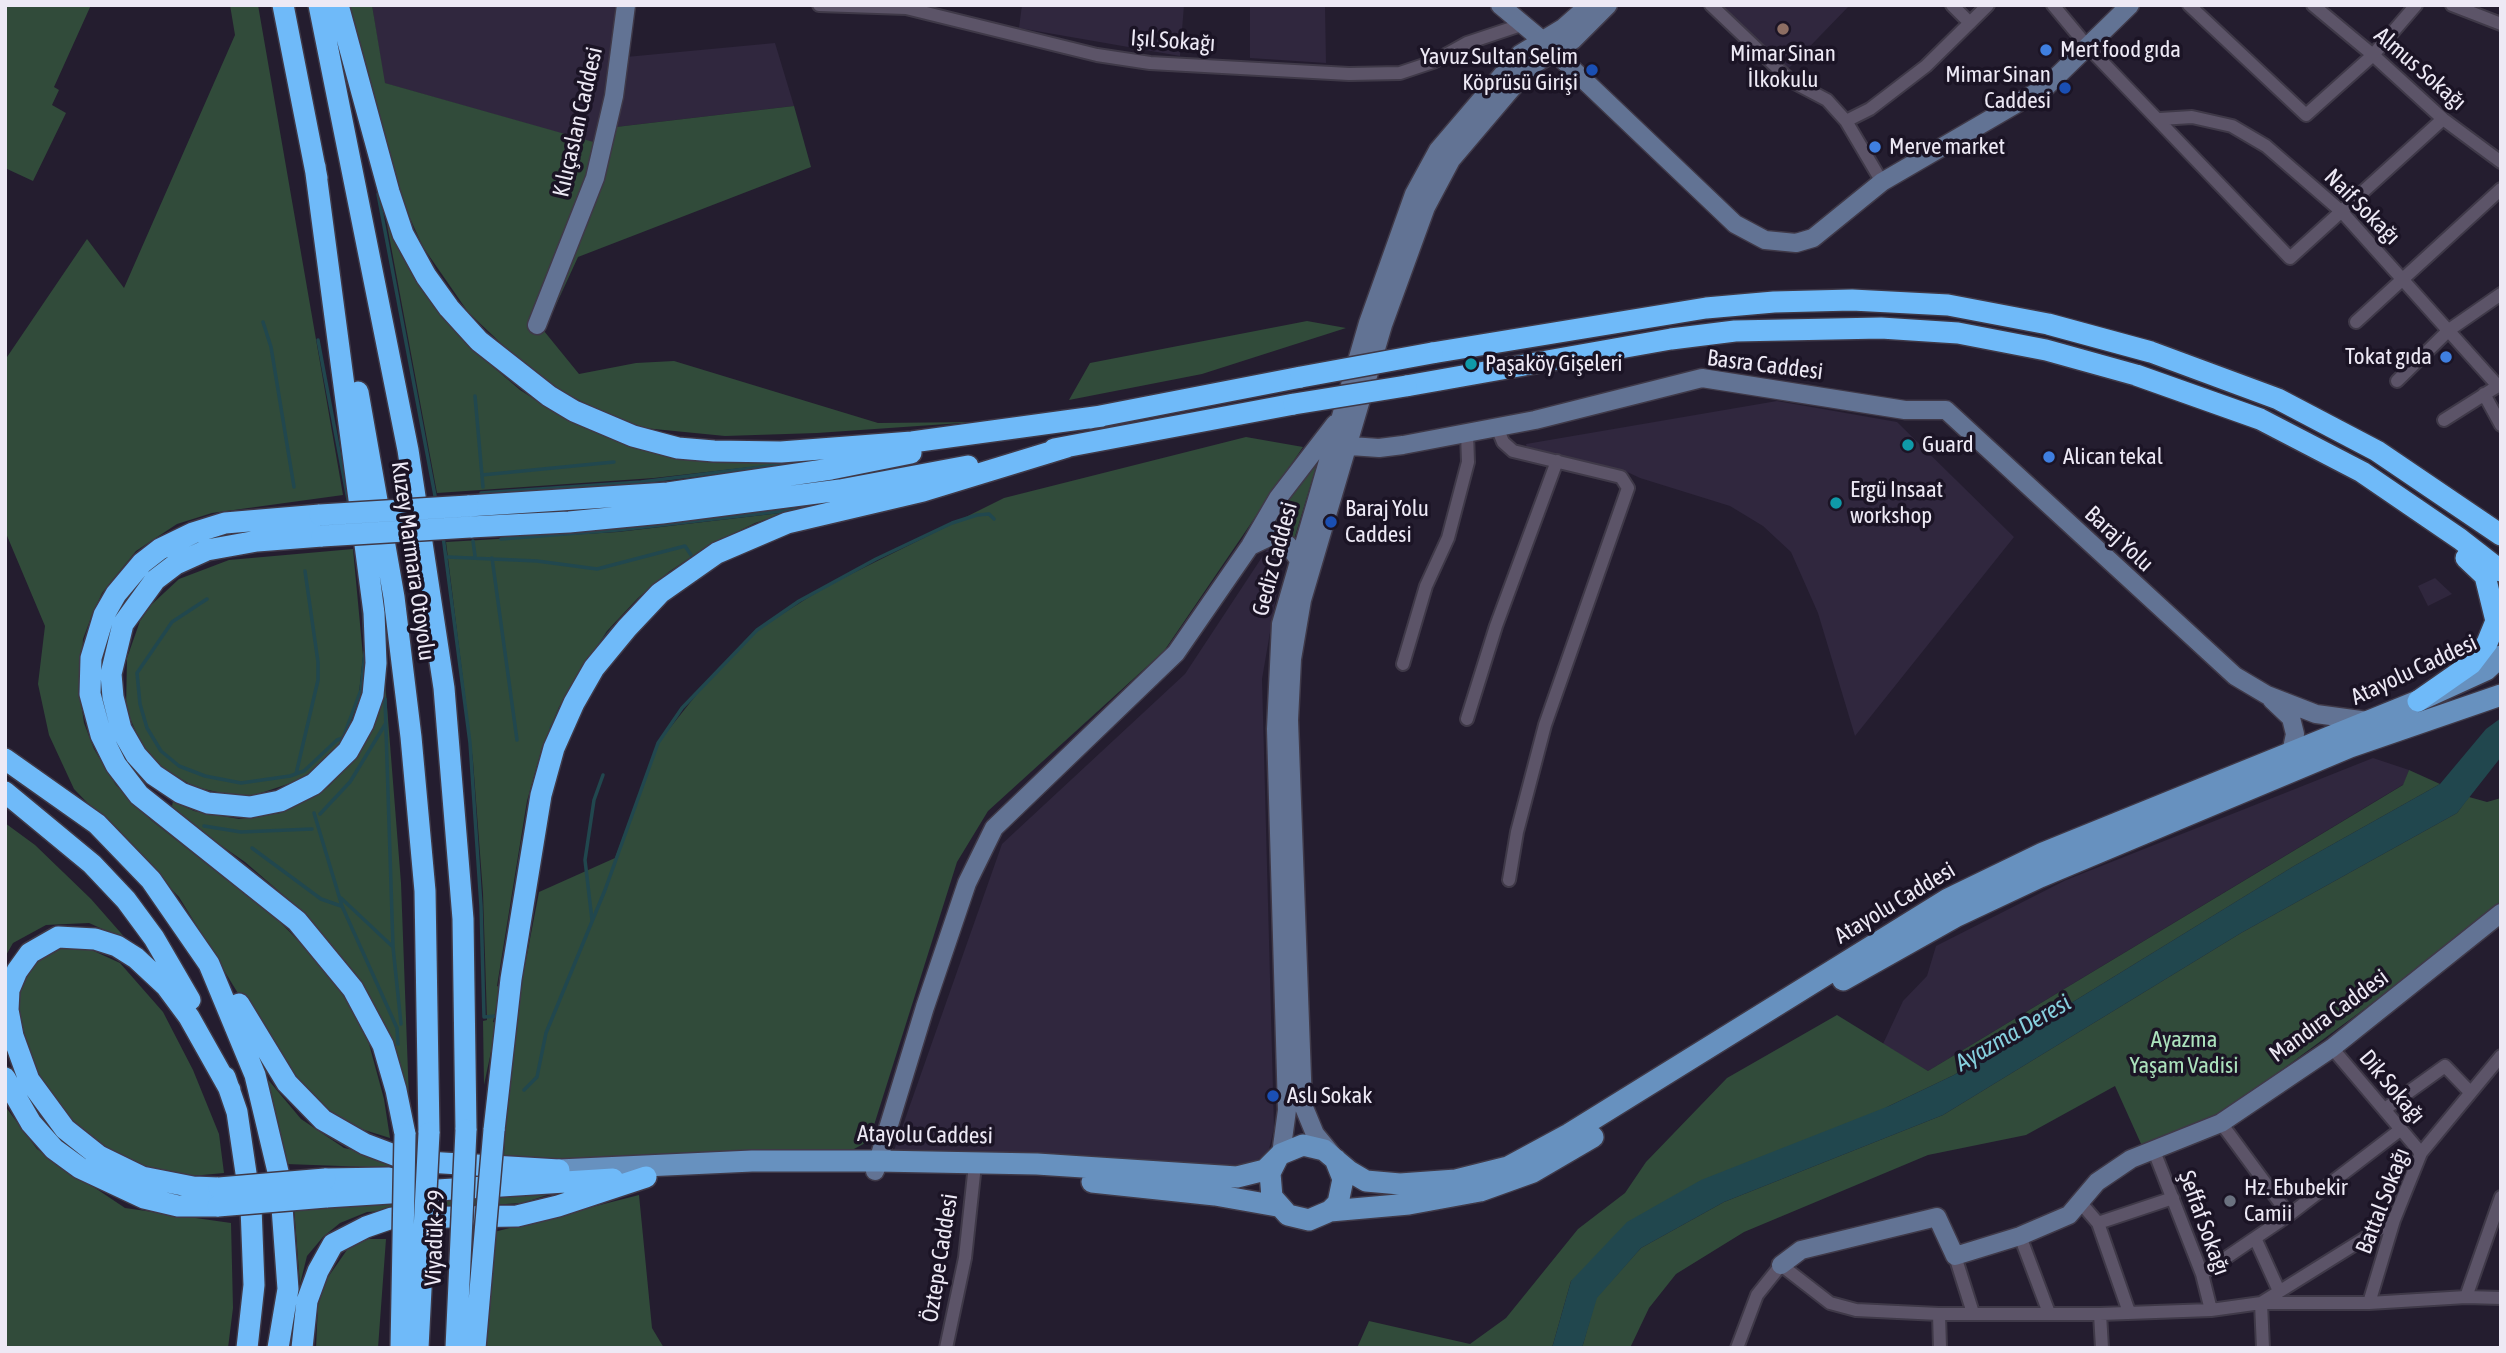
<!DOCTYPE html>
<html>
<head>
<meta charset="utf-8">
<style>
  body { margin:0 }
  #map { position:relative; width:2506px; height:1353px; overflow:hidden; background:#241d2f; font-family:"Asap Condensed",sans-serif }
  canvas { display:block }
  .frame { position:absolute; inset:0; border:7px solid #ede9f5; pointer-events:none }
</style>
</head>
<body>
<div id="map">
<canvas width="2506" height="1353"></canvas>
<div class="frame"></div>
</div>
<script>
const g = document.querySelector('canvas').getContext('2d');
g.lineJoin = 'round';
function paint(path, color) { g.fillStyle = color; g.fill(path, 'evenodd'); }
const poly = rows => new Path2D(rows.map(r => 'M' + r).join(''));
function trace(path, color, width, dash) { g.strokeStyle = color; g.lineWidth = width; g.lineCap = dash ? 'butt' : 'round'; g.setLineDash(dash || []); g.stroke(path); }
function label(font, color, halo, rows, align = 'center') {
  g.font = font + ' "Asap Condensed",sans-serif'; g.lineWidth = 7; g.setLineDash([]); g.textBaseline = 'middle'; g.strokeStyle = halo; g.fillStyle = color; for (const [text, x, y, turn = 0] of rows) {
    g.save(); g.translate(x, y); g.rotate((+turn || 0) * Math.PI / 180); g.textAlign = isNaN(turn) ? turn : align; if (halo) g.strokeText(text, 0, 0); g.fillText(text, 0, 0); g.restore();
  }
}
const built = poly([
  [372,5,619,5,598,144,384,83],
  [1022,5,1184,5,1180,56,1019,28],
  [1250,5,1325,5,1326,63,1250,58],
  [1721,5,1850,5,1787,70],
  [775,43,794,106,616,127,626,57],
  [1777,401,1897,422,2014,537,1855,736,1818,613,1791,552,1763,526,1730,506,1640,478,1623,470,1527,450,1526,444],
  [1270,545,1282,563,1262,679,1274,1128,1268,1154,1234,1172,891,1159,1002,844,1185,674],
  [2435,578,2452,594,2428,606,2418,586],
  [2373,758,2409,770,2404,784,1928,1071,1883,1044,1903,1001,1927,976,1936,946,2066,880]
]);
const green = poly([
  [5,5,91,5,54,87,59,90,52,105,66,113,33,181,5,168],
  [230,5,258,5,343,495,212,513,177,524,136,551,102,593,92,615,83,639,80,695,84,723,94,749,116,785,151,820,278,920,321,964,348,1001,368,1040,384,1099,390,1138,345,1124,304,1089,274,1052,179,897,74,789,49,735,38,684,45,626,5,531,5,360,87,239,124,288,235,35],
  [347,5,372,5,385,83,597,143,613,142,616,127,794,106,811,167,578,257,544,331,579,374,636,363,674,361,878,423,976,422,817,433,725,436,644,428,610,416,559,390,528,369,468,312,423,247,404,205,388,157],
  [385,214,402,250,477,353,520,390,550,409,627,445,665,455,724,463,786,463,654,478,437,493],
  [1307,321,1346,328,1202,374,1069,400,1090,363],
  [1246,437,1303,447,1164,651,988,811,957,862,869,1141,854,1149,773,1155,607,1162,504,1158,505,1101,515,1017,539,892,615,858,658,743,708,680,757,630,825,587,1004,498],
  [1324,441,1293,543,1261,533],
  [789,512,755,523,705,548,670,571,638,598,607,631,559,707,542,748,527,801,497,986,501,988,493,1022,497,1023,484,1085,483,1021,487,1020,483,893,473,761,446,542,618,532],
  [353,549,363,656,359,693,341,743,303,779,255,795,235,796,195,787,162,768,143,748,126,709,127,658,140,621,151,605,179,579,229,560],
  [385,681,401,883,409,1100,384,1025,355,973,303,912,245,862,171,811,173,801,194,811,239,819,280,813,302,802,329,786,358,754,371,730],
  [2409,770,2440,784,2294,866,1954,1075,1889,1106,1571,1281,1552,1348,1357,1348,1369,1321,1470,1344,1506,1318,1578,1229,1625,1193,1646,1162,1727,1078,1837,1015,1928,1071,2403,785],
  [2469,797,2487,802,2501,798,2501,908,2218,1117,2142,1146,2115,1086,2026,1135,1928,1155,1744,1232,1676,1274,1649,1308,1630,1348,1582,1348,1596,1298,1641,1248,1724,1202,1943,1115,2241,933,2457,813],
  [5,823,35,845,91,899,127,940,89,923,46,925,13,943,5,957],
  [83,946,120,963,163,1012,193,1070,219,1134,224,1173,181,1177,133,1171,93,1150,46,1099,25,1054,16,1003,26,970,47,949],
  [260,1070,301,1119,344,1148,450,1170,286,1164],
  [5,1106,37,1149,125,1208,231,1223,233,1308,228,1348,5,1348],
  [568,1188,523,1203,367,1212,340,1223,323,1237,307,1256,300,1284,294,1208],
  [639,1195,652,1328,664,1348,486,1348,494,1232],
  [368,1239,386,1239,378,1348,316,1348,318,1305,326,1280,349,1247]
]);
const water = poly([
  [2501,718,2501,757,2457,813,2241,933,1943,1115,1724,1202,1641,1248,1597,1298,1582,1348,1552,1348,1571,1281,1627,1222,1701,1180,1889,1106,1954,1075,2294,866,2440,784,2486,729]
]);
const stream = poly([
  [380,198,378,194,436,501],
  [263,322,271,347,294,487],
  [318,340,349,505],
  [475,396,483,487],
  [482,475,614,462],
  [481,493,641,482,817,460],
  [443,536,470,743,481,906,484,1017,497,1016],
  [501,539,618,530,800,509],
  [473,541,475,556],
  [448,557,537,561,597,569,685,546,691,555],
  [492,558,517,740],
  [207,599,172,622,137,673,140,704,147,728,161,751,179,766,205,776,241,783,290,776,304,771,337,740,343,738,361,690,365,652],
  [363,607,365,641],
  [600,644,613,628],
  [385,699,393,947,401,1024],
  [551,728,563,704],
  [296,774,318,680,318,662,305,571],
  [314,813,342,906,397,1028,398,1044],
  [320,814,350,782,386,723],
  [204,826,241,832,312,829],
  [252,848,321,899,341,906],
  [341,898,393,947],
  [514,899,523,841],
  [592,920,585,860,594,800,603,775],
  [524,1090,537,1077,546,1033,605,890,658,743,682,708,757,630,799,601,876,559,952,523,977,515,989,514,994,519]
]);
const street = poly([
  [819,5,906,8,1097,55,1150,63,1349,74,1400,73,1433,62,1467,43,1521,25],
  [1711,5,1791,81,1827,100,1846,121,1882,182],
  [1952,5,1970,23],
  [2053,5,2088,47,2290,258,2443,119],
  [2189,5,2306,115,2373,55,2416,5],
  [2313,5,2373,55,2443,119,2501,162],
  [2452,5,2501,24],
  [2160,119,2192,117,2232,126,2266,146,2342,212,2498,386],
  [1846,121,1870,109,1926,66,1988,5],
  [2356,322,2501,189],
  [2397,381,2449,330,2501,294],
  [2484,394,2501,425],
  [2444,420,2501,384],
  [1497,427,1503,442,1513,451,1621,477,1628,488,1545,725,1517,832,1509,880],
  [1403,664,1426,586,1448,538,1468,462,1467,433],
  [1467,719,1496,626,1557,461],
  [2332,1048,2421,1153],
  [2385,1109,2445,1066,2470,1092],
  [2221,1123,2289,1215],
  [2154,1151,2202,1274,2211,1310],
  [2080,1202,2098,1223,2129,1312],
  [2098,1223,2173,1198],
  [2020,1236,2049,1313],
  [2255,1238,2279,1291],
  [1955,1256,1973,1313],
  [2202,1274,2289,1215,2400,1130],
  [2466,1297,2501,1197],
  [2369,1303,2394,1220,2421,1153,2501,1056],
  [1939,1314,2100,1314,2211,1310,2261,1303,2369,1303,2466,1297,2501,1298],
  [2100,1314,2102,1348],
  [946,1348,965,1258,974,1174],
  [1737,1348,1757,1295,1781,1265,1830,1303,1856,1310,1939,1314,1940,1348],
  [2263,1348,2261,1303,2394,1220]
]);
const secondary = poly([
  [1500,5,1543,41,1735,224,1765,240,1796,243,1813,238,1882,182,2047,86,2130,5],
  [537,325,595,178,614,96,626,5],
  [1336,445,1379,448,1403,445,1535,420,1702,378,1905,410,1946,410,2235,676,2267,695,2316,714,2368,721],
  [1250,546,1271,536,1288,545,1299,560],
  [2272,700,2291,718,2295,734,2291,753],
  [1281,1154,1287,1110,1276,729,1281,624,1368,323,1414,194,1438,150,1520,54,1563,28,1589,5],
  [1334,1157,1315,1134,1303,1105,1289,720,1292,659,1302,600,1383,325,1426,207,1451,160,1530,67,1573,40,1608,5],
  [875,1171,925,1007,967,883,994,828,1176,653,1250,546,1278,498,1335,424],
  [1781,1265,1801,1250,1937,1217,1955,1256,2020,1236,2069,1215,2097,1182,2131,1159,2221,1123,2332,1048,2501,913]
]);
const primary = poly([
  [1843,980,1955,917,2040,877,2350,747,2501,695],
  [1277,1159,1270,1173,1272,1197,1288,1215,1309,1220,1330,1211,1338,1203,1343,1179,1335,1159],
  [559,1170,752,1161,878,1161,1037,1164,1237,1177,1265,1170,1281,1154,1303,1145,1324,1150,1349,1171,1366,1181,1400,1184,1456,1180,1508,1167,1569,1134,1948,899,2043,853,2418,701,2486,670,2501,656],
  [1092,1182,1215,1195,1277,1206],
  [1330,1211,1409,1204,1480,1191,1533,1172,1593,1137]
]);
const highway = poly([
  [283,5,317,178],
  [319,5,408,450,444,688,463,919,466,1130],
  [338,5,389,192,403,234,426,276,449,308,479,341,549,396,574,411,633,436,678,448,714,451,781,452,912,442,1102,416],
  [315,166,374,613,376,663,373,695,363,724,348,751,314,784,280,801,250,807,208,803,181,793,154,775,136,755,121,729,113,697,111,674,123,624,155,580,176,564,207,550,257,541,322,536],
  [1432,353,1706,308,1774,302,1852,300,1948,305,2048,324,2151,352,2278,399,2377,451,2501,535],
  [1406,386,1671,339,1735,331,1881,328,1958,333,2046,350,2136,375,2260,419,2362,472,2460,539,2501,571],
  [358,392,394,597,411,737,425,891,429,1133],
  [1090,418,1301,377],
  [1054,449,1294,404],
  [468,506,668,493,831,469,911,453],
  [320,515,225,523,193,533,160,549,142,563,116,594,104,615,91,658,90,694,101,735,116,765,139,795,297,921,353,989,383,1045,396,1090,405,1134],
  [470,527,569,522,662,513,840,490,968,466],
  [2418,701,2471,664,2487,643,2496,621,2485,576,2466,558],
  [5,759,97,824,151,880,209,964,255,1075,280,1180,288,1289,278,1348],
  [5,792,92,864,126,900,154,938,190,1000],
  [239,1004,287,1083,323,1120,365,1144,410,1161,559,1170],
  [225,1077,237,1112,251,1207,254,1285,247,1348],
  [5,1078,31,1123,54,1149,80,1168,144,1198,178,1206,218,1206],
  [494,1130,511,979,541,795,554,748,574,703,594,668,627,628,660,593,717,553,787,523,923,491,1067,447],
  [325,1179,389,1178],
  [219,1188,193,1187,142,1177,99,1156,65,1129,29,1080,13,1036,8,1010,9,990,17,971,30,953,58,937,95,939,117,946,136,958,166,986,189,1017,230,1090],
  [326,1197,613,1179],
  [302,1348,307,1301,318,1271,333,1244,366,1227,392,1218,517,1216,558,1206,646,1177]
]);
const highwayBridge = poly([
  [1301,377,1432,353],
  [1294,404,1406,386],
  [320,515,468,506],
  [322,536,470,527],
  [219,1188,325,1179],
  [218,1206,326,1197],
  [401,1348,405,1134],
  [418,1348,429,1133],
  [456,1348,466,1130],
  [475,1348,494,1130]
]);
const markers = [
  [1783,29,7,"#8d6e63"],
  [2046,50,7,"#3f7fe0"],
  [1592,70,7,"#1a4fb4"],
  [2065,88,7,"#1a4fb4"],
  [1875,147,7,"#3f7fe0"],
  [2446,357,7,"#3f7fe0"],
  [1471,364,7,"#0f9aa8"],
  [1908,445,7,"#0f9aa8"],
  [2049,457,7,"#3f7fe0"],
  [1836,503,7,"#0f9aa8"],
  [1331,522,7,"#1a4fb4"],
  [1273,1096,7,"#1a4fb4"],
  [2230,1201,7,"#6b7280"]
];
const streetNames = [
  ["Işıl Sokağı",1173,41,4],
  ["Almus Sokağı",2420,69,41],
  ["Kılıçaslan Caddesi",578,122,-77],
  ["Naif Sokağı",2362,207,45],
  ["Basra Caddesi",1765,365,7],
  ["Baraj Yolu",2119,539,43],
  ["Gediz Caddesi",1275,559,-75],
  ["Kuzey Marmara Otoyolu",413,561,82],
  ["Atayolu Caddesi",2414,670,-25],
  ["Atayolu Caddesi",1895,903,-31],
  ["Mandıra Caddesi",2329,1016,-36],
  ["Dik Sokağı",2392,1087,50],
  ["Atayolu Caddesi",925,1135,1],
  ["Battal Sokağı",2383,1201,-69],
  ["Şeffaf Sokağı",2204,1223,70],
  ["Viyadük-29",435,1238,-88],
  ["Öztepe Caddesi",940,1258,-81]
];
const poiNames = [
  ["Mert food gıda",2060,50],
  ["Mimar Sinan",1783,54,"center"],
  ["İlkokulu",1783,80,"center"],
  ["Yavuz Sultan Selim",1578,57,"right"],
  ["Köprüsü Girişi",1578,83,"right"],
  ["Mimar Sinan",2051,75,"right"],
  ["Caddesi",2051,101,"right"],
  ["Merve market",1889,147],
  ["Tokat gıda",2432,357,"right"],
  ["Paşaköy Gişeleri",1485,364],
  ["Guard",1922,445],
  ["Alican tekal",2063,457],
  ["Ergü Insaat",1850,490],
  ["workshop",1850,516],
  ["Baraj Yolu",1345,509],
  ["Caddesi",1345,535],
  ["Aslı Sokak",1287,1096],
  ["Hz. Ebubekir",2244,1188],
  ["Camii",2244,1214]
];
const parkNames = [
  ["Ayazma",2184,1040],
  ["Yaşam Vadisi",2184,1066]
];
const waterNames = [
  ["Ayazma Deresi",2013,1033,-30]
];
paint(built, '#30273e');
paint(green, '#314b3a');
paint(water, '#21474e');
trace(stream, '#21474e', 3.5);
trace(street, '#3f3948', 16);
trace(secondary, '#3f3948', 21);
trace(primary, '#3f3948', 24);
trace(highway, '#3f3948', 24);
trace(street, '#5c5468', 12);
trace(secondary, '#627394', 18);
trace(primary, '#6791bf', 21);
trace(highway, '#6fbaf9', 21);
trace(highwayBridge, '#3f3948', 24, []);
trace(highwayBridge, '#6fbaf9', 21);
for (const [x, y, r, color] of markers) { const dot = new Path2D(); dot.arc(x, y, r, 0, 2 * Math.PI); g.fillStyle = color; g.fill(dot); trace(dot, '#1b1425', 2.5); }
label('23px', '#ede9f5', '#1b1425', streetNames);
label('23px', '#ede9f5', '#1b1425', poiNames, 'left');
label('23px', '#ace2bd', '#1b1425', parkNames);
label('italic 24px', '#86cfdd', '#1b1425', waterNames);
</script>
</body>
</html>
